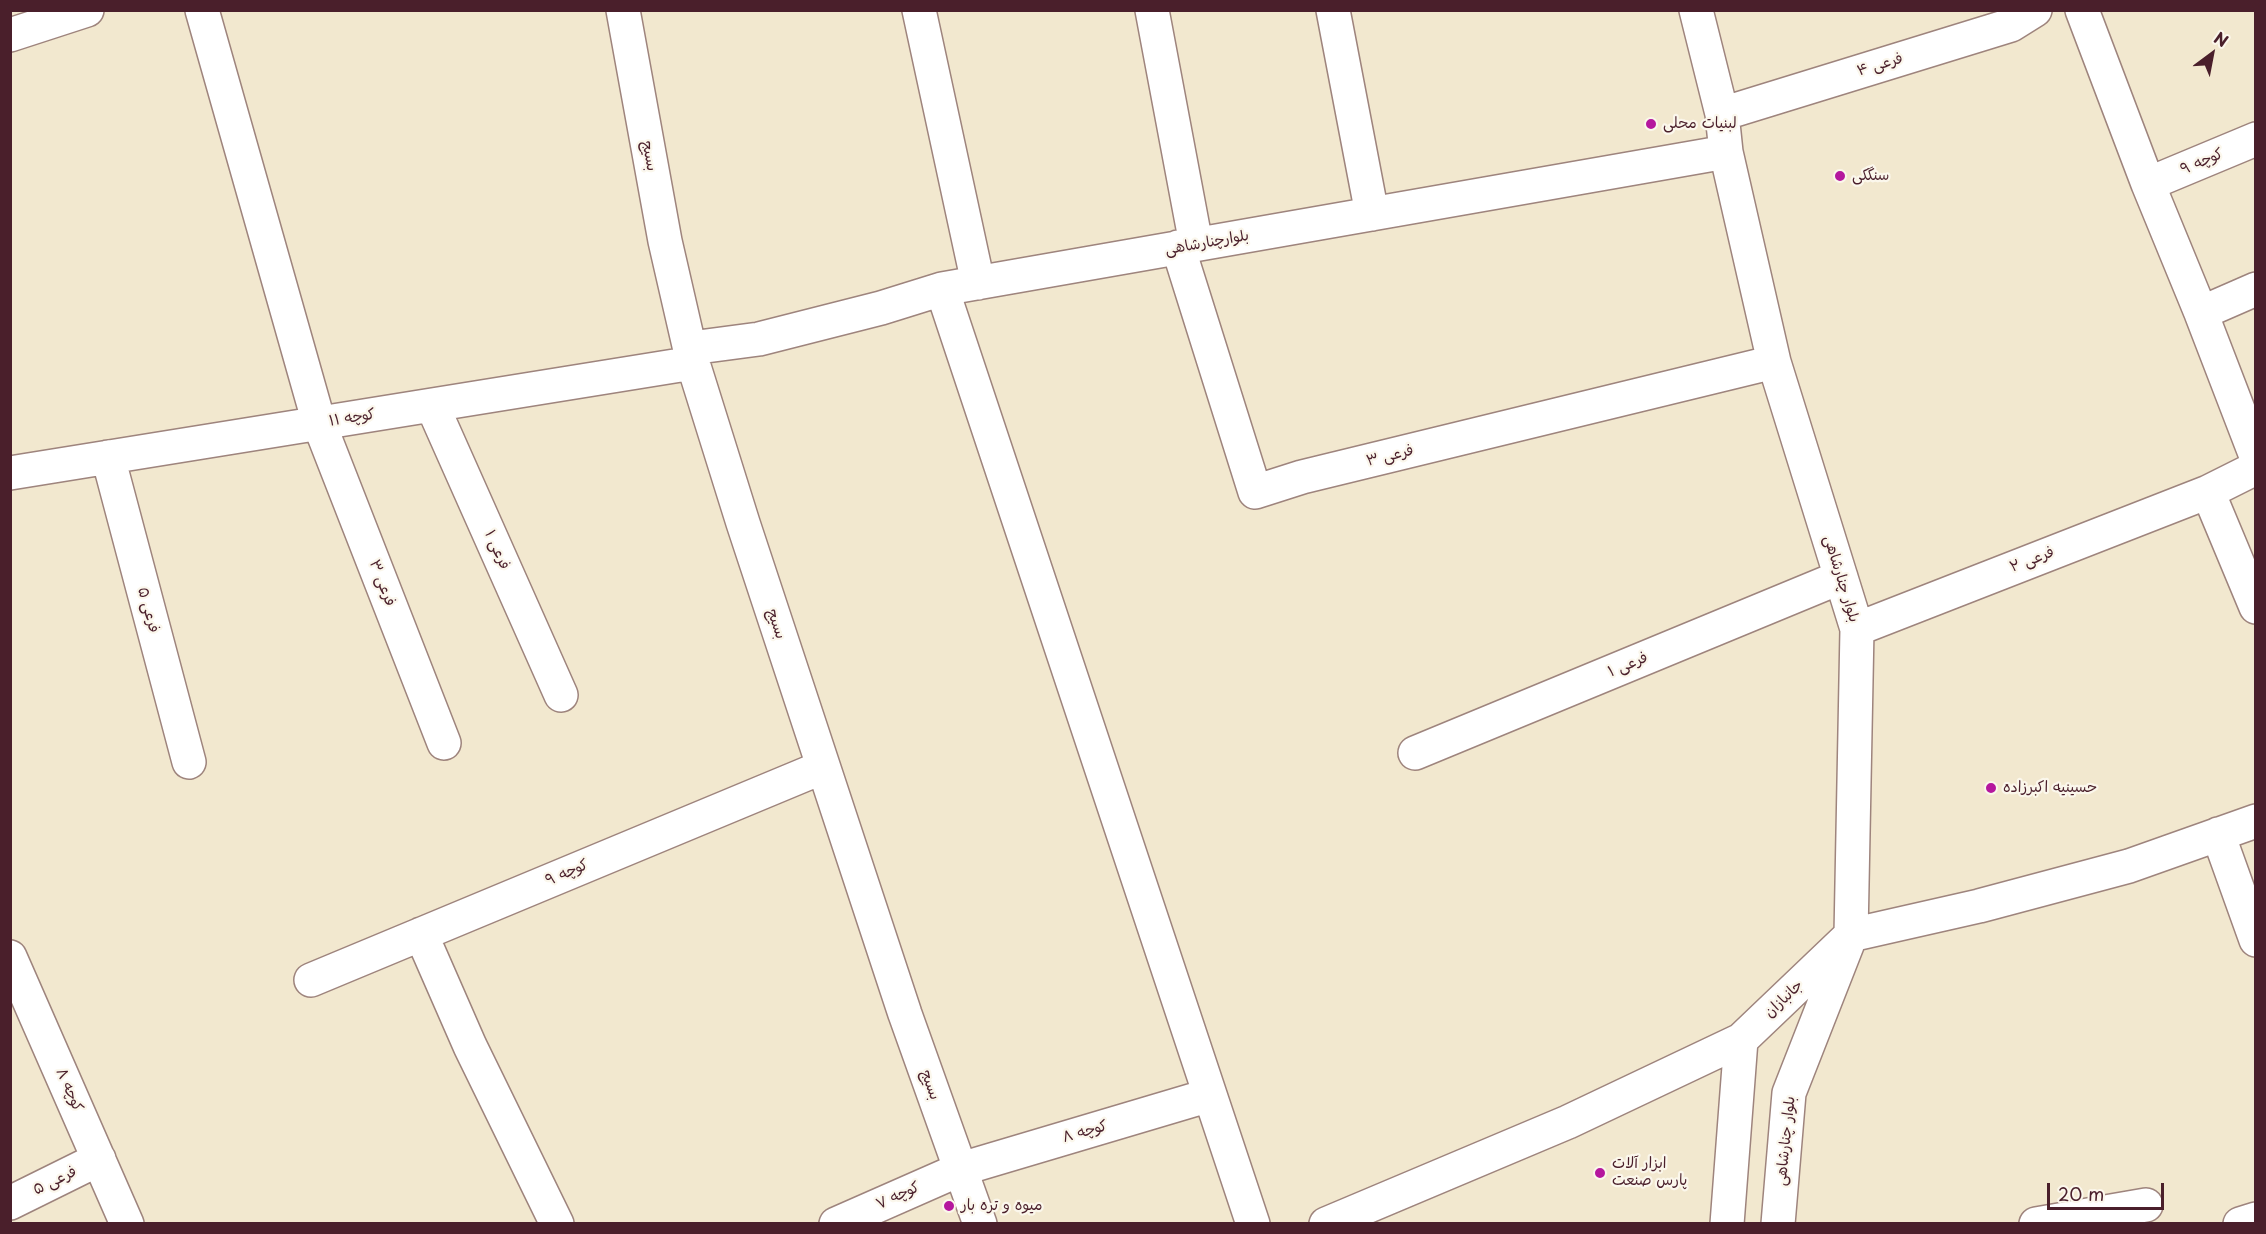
<!DOCTYPE html>
<html>
<head>
<meta charset="utf-8">
<style>
  body { margin:0 }
  #map { position:relative; width:2266px; height:1234px; overflow:hidden; background:#f2e8cf; font-family:"Playpen Sans",sans-serif }
  canvas { display:block }
  .frame { position:absolute; inset:0; border:12px solid #4a1f2b; pointer-events:none }
  .north { position:absolute; left:2182px; top:24px; width:60px; height:60px; -webkit-text-stroke:4px #fbf7ec; paint-order:stroke; rotate:32deg; font-size:16px; font-weight:700; line-height:24px; text-align:center; color:#4a1f2b }
  .north::after { content:''; display:block; margin:auto; width:21px; height:27px; background:#4a1f2b; clip-path:polygon(50% 0,100% 100%,50% 72%,0 100%) }
  .scale { position:absolute; left:2047px; top:1183px; width:117px; height:27px; box-sizing:border-box; border:3px solid #4a1f2b; border-top:0; padding-left:8px; font-size:18px; line-height:21px; white-space:nowrap; color:#4a1f2b; -webkit-text-stroke:4px #fbf7ec; paint-order:stroke }
</style>
</head>
<body>
<div id="map">
<canvas width="2266" height="1234"></canvas>
<div class="frame"></div>
<div class="north">N</div>
<div class="scale">20 m</div>
</div>
<script>
const g = document.querySelector('canvas').getContext('2d');
g.lineJoin = 'round';
const poly = rows => new Path2D(rows.map(r => 'M' + r).join(''));
function trace(path, color, width, dash) { g.strokeStyle = color; g.lineWidth = width; g.lineCap = dash ? 'butt' : 'round'; g.setLineDash(dash || []); g.stroke(path); }
function label(font, color, halo, rows, align = 'center') {
  g.font = font + ' "Playpen Sans","Playpen Sans Arabic",sans-serif'; g.lineWidth = 4.5; g.setLineDash([]); g.textBaseline = 'middle'; g.strokeStyle = halo; g.fillStyle = color; for (const [text, x, y, turn = 0] of rows) {
    g.save(); g.translate(x, y); g.rotate((+turn || 0) * Math.PI / 180); g.textAlign = isNaN(turn) ? turn : align; if (halo) g.strokeText(text, 0, 0); g.fillText(text, 0, 0); g.restore();
  }
}
const minor = poly([
  [202,10,319,423,444,743],
  [623,10,665,241,693,363,743,523,905,1014,980,1224],
  [919,10,978,283],
  [1152,10,1196,244],
  [1333,10,1372,214],
  [1696,10,1722,114,1726,152,1774,362,1857,629,1851,935,1789,1093,1778,1224],
  [2082,10,2148,184,2201,313,2256,456],
  [10,35,87,10],
  [1722,114,2011,25,2035,10],
  [2148,184,2256,139],
  [1178,247,1255,492,1302,477,1774,362],
  [942,289,1253,1224],
  [2201,313,2256,289],
  [691,348,759,339,881,308,942,289,1726,152],
  [432,405,561,695],
  [108,457,189,762],
  [2256,468,2208,492,2256,607],
  [10,473,693,363],
  [1857,629,2208,492],
  [1415,753,1841,577],
  [2218,834,2256,940],
  [421,934,470,1046,557,1224],
  [10,957,127,1224],
  [311,980,823,767],
  [10,1203,99,1159],
  [836,1224,961,1169,1210,1095],
  [1326,1224,1568,1122,1741,1040,1851,935,1979,906,2129,866,2256,821],
  [1727,1224,1741,1040],
  [2036,1224,2146,1205],
  [2240,1224,2256,1219]
]);
const markers = [
  [1651,124,6,"#b5179e"],
  [1840,176,6,"#b5179e"],
  [1991,788,6,"#b5179e"],
  [1600,1173,6,"#b5179e"],
  [949,1206,6,"#b5179e"]
];
const streetNames = [
  ["فرعی ۴",1880,65,-17],
  ["بسیج",649,156,80],
  ["کوچه ۹",2202,162,-23],
  ["بلوارچنارشاهی",1207,243,-10],
  ["کوچه ۱۱",352,418,-9],
  ["فرعی ۳",1390,456,-14],
  ["فرعی ۱",497,550,66],
  ["فرعی ۲",2032,560,-21],
  ["بلوار چنارشاهی",1841,579,73],
  ["فرعی ۳",382,583,69],
  ["فرعی ۵",148,610,75],
  ["بسیج",776,624,72],
  ["فرعی ۱",1628,665,-23],
  ["کوچه ۹",567,873,-23],
  ["جانبازان",1784,999,-44],
  ["بسیج",930,1085,70],
  ["کوچه ۸",69,1090,66],
  ["کوچه ۸",1085,1132,-16],
  ["بلوار چنارشاهی",1786,1141,-84],
  ["فرعی ۵",55,1181,-26],
  ["کوچه ۷",898,1196,-24]
];
const poiNames = [
  ["لبنیات محلی",1663,124],
  ["سنگکی",1852,176],
  ["حسینیه اکبرزاده",2003,788],
  ["ابزار آلات",1612,1164],
  ["پارس صنعت",1612,1181],
  ["میوه و تره بار",961,1206]
];
trace(minor, '#9e847d', 36);
trace(minor, '#fff', 33);
for (const [x, y, r, color] of markers) { const dot = new Path2D(); dot.arc(x, y, r, 0, 2 * Math.PI); g.fillStyle = color; g.fill(dot); trace(dot, '#fbf7ec', 2); }
label('15px', '#4a1f2b', '#fbf7ec', streetNames);
label('15px', '#4a1f2b', '#fbf7ec', poiNames, 'left');
</script>
</body>
</html>
